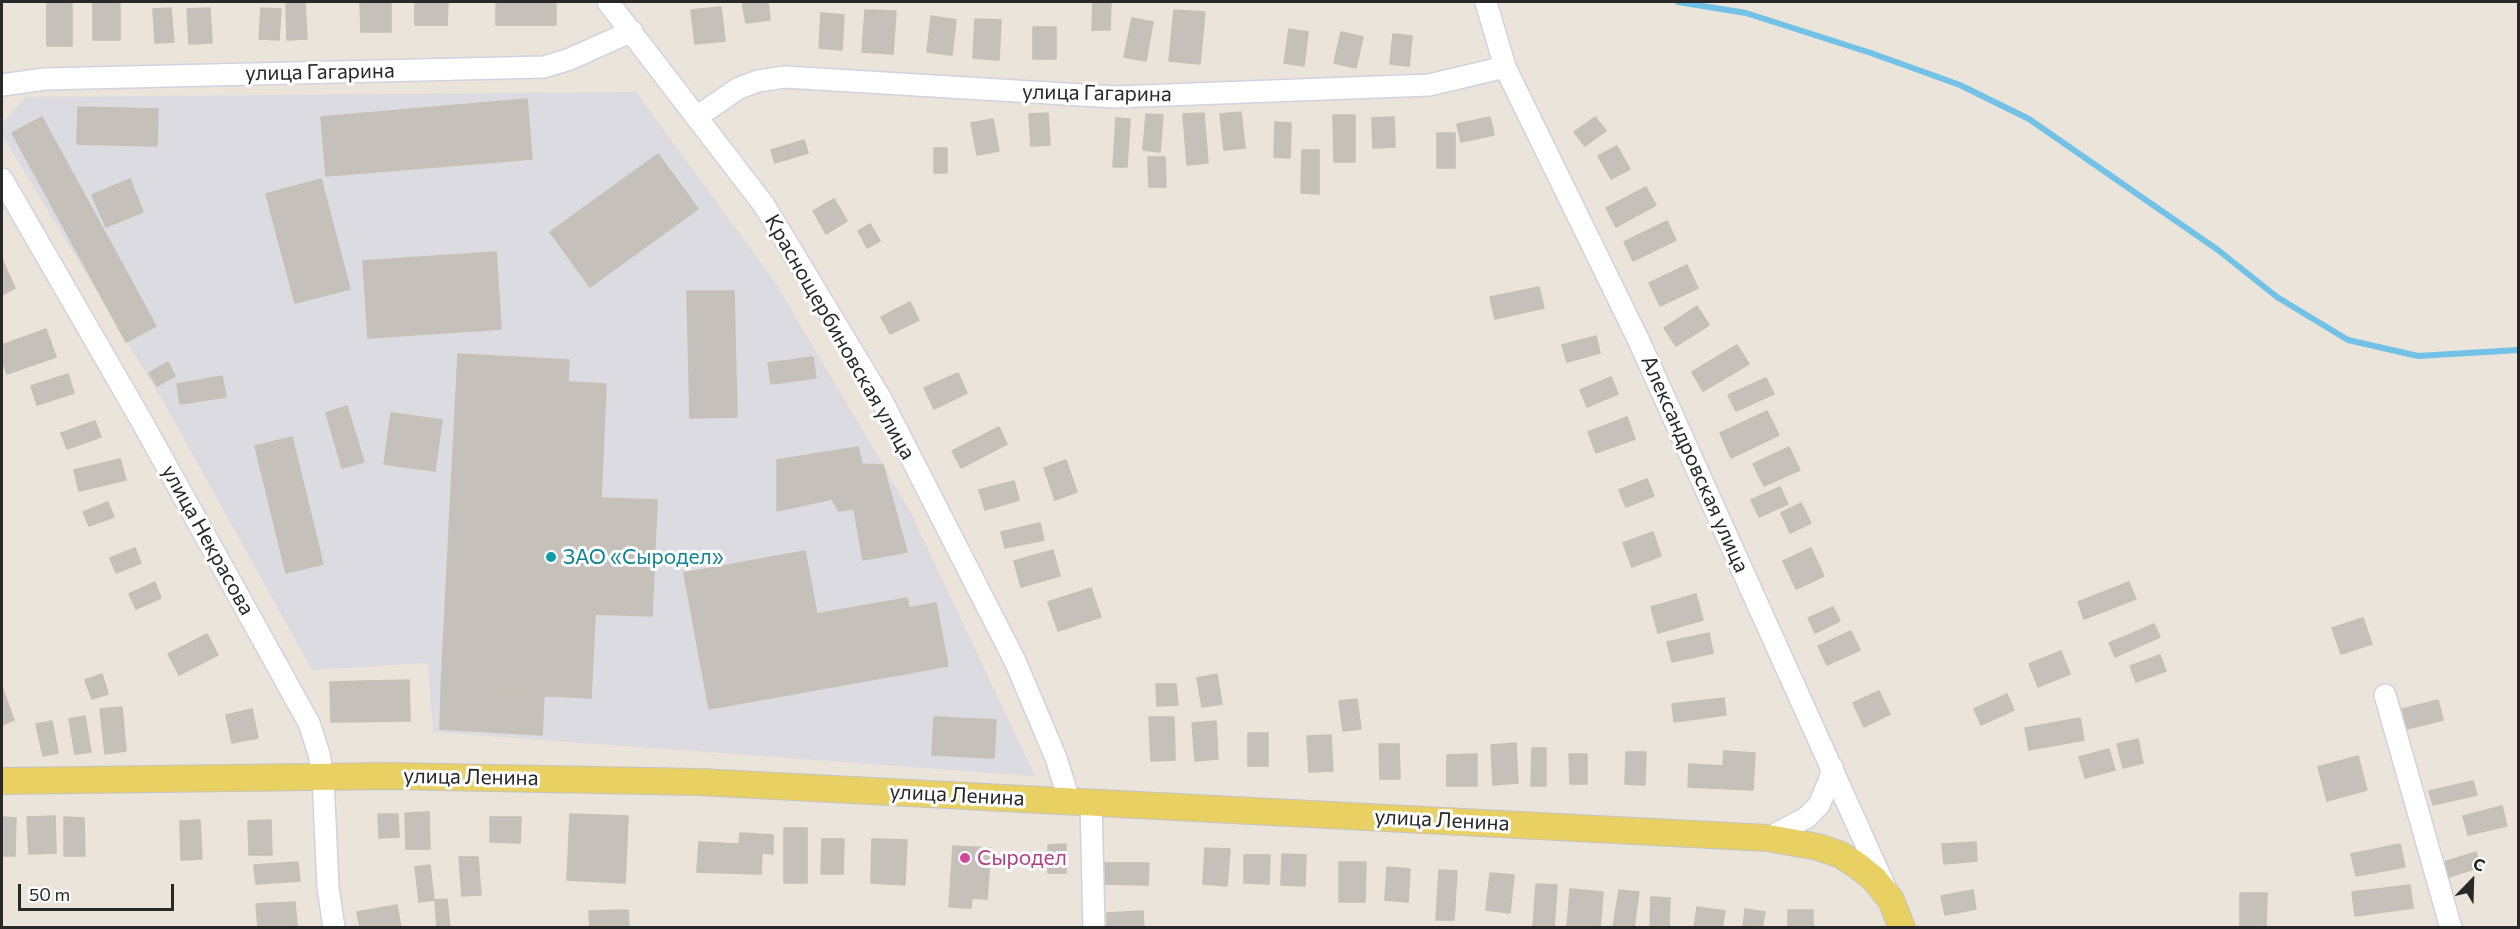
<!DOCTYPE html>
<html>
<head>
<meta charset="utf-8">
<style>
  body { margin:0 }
  #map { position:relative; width:2520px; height:929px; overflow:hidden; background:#eae4da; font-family:Commissioner,sans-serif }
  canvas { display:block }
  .frame { position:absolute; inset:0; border:3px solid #282828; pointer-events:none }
  .north { position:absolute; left:2442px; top:851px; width:60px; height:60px; -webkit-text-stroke:4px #fff; paint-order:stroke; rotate:23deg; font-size:16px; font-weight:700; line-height:24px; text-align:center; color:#282828 }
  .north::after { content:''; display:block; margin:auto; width:21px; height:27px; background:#282828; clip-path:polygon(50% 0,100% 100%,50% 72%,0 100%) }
  .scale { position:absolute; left:18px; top:884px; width:156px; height:27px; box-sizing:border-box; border:3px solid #282828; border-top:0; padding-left:8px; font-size:18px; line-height:21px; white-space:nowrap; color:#282828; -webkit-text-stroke:4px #fff; paint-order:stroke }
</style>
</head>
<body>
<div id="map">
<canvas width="2520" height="929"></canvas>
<div class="frame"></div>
<div class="north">С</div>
<div class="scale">50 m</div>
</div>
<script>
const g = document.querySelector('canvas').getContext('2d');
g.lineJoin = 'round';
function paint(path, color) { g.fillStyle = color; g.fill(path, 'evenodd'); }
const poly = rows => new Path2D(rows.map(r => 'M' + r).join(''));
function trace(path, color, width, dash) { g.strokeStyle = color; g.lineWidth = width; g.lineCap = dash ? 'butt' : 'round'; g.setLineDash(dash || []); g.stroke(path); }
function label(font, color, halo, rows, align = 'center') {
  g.font = font + ' Commissioner,sans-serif'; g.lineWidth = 6; g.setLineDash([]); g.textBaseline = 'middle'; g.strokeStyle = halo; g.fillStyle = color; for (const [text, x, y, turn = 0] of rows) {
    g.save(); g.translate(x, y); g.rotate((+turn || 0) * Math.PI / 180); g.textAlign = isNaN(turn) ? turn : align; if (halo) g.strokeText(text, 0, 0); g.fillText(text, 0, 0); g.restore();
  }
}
const industrial = poly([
  [636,92,775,282,909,509,1035,776,433,732,428,663,312,670,163,401,2,135,2,124,26,97]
]);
const stream = poly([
  [1678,2,1746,13,1871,53,1960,85,2029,119,2218,250,2277,297,2348,340,2418,356,2518,350]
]);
const building = poly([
  [47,2,72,2,72,46,47,46,47,2],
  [93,2,120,2,120,40,93,40,93,2],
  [286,2,305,2,307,39,287,40,286,2],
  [360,2,391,2,391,32,361,32,360,2],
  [415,2,448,2,447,25,415,25,415,2],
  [496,2,556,2,556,25,496,25,496,2],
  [742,2,768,2,770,20,746,23,742,2],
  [1093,2,1111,2,1110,30,1092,30,1093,2],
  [721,7,725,41,695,44,691,10,721,7],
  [171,8,174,42,155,43,153,9,171,8],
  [210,8,212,43,189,44,187,9,210,8],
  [261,8,281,9,279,40,259,39,261,8],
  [865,10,896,11,893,54,862,52,865,10],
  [1174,10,1205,12,1200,64,1169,61,1174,10],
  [821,13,844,15,842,50,819,48,821,13],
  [931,16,956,20,952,55,927,52,931,16],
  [1132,18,1153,22,1146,61,1124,57,1132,18],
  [975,19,1001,20,999,60,973,58,975,19],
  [1033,27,1056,27,1056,59,1033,59,1033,27],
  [1289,29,1308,32,1304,66,1284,63,1289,29],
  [1341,32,1363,37,1356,68,1334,63,1341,32],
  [1393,34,1412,36,1409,66,1390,64,1393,34],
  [527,99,532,159,326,176,321,117,527,99],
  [78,107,158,109,157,146,77,144,78,107],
  [1241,112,1245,148,1224,150,1220,114,1241,112],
  [1048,113,1050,145,1031,146,1029,114,1048,113],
  [1204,113,1208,163,1187,165,1183,114,1204,113],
  [1146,114,1163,115,1160,152,1143,150,1146,114],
  [1333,115,1355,115,1355,162,1334,162,1333,115],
  [42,117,156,326,126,342,12,133,42,117],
  [1394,117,1395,147,1373,148,1372,118,1394,117],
  [1490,117,1494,135,1461,142,1457,124,1490,117],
  [1595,117,1606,131,1585,146,1574,132,1595,117],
  [1116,118,1130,119,1127,167,1113,167,1116,118],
  [993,119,999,151,977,155,971,123,993,119],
  [1275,122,1291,123,1290,158,1274,157,1275,122],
  [1437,133,1455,133,1455,168,1437,168,1437,133],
  [804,140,808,153,775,163,771,150,804,140],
  [1617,146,1630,169,1611,179,1598,156,1617,146],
  [934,148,947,148,947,173,934,173,934,148],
  [1302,150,1319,150,1319,194,1301,193,1302,150],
  [658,154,698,209,590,287,550,232,658,154],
  [1148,157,1165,157,1166,187,1149,187,1148,157],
  [130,179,143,212,106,227,92,195,130,179],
  [321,179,350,289,295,303,266,194,321,179],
  [1646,187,1656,205,1616,227,1606,208,1646,187],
  [834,199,847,221,826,234,813,211,834,199],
  [1667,221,1676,240,1633,261,1624,242,1667,221],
  [870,224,880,241,867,248,858,231,870,224],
  [496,252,501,329,368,338,363,261,496,252],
  [2,259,15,288,2,295,2,259],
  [1687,265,1698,288,1660,306,1649,283,1687,265],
  [1539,287,1544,308,1495,319,1490,297,1539,287],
  [687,291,734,291,737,417,690,418,687,291],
  [910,302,919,320,890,334,881,317,910,302],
  [1697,306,1709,325,1676,346,1664,328,1697,306],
  [46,329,56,357,7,374,2,360,2,345,46,329],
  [1596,336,1600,353,1567,362,1562,345,1596,336],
  [1737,345,1749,364,1703,391,1692,372,1737,345],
  [458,354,569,360,568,382,606,384,601,498,657,500,652,616,595,614,591,698,441,690,458,354],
  [813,357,816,378,771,384,768,363,813,357],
  [168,362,175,376,157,386,149,373,168,362],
  [958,373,967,393,934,409,924,388,958,373],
  [68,374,74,393,37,405,31,386,68,374],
  [222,376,226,397,180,404,177,384,222,376],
  [1611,377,1618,394,1587,407,1580,390,1611,377],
  [1766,378,1774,394,1736,411,1728,395,1766,378],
  [347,406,364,462,342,468,326,413,347,406],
  [1767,411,1779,435,1731,458,1720,433,1767,411],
  [391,413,442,420,435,471,384,464,391,413],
  [1627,417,1635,439,1596,453,1588,432,1627,417],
  [95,421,101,437,67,449,61,433,95,421],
  [999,427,1007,444,961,468,952,451,999,427],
  [292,437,323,564,286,573,255,446,292,437],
  [858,447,862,464,883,465,907,552,863,560,854,509,839,511,832,499,777,511,777,460,858,447],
  [1789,447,1800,470,1764,486,1753,464,1789,447],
  [120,459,126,480,79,491,74,470,120,459],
  [1066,460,1077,492,1055,500,1044,468,1066,460],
  [1647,479,1654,496,1626,507,1619,490,1647,479],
  [1014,481,1019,500,985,510,979,490,1014,481],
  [1780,487,1788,504,1759,517,1751,500,1780,487],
  [108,502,114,517,89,526,83,512,108,502],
  [1801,503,1811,523,1790,533,1781,513,1801,503],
  [1040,523,1044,540,1005,548,1001,532,1040,523],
  [1653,532,1661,556,1632,567,1623,543,1653,532],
  [135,548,141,563,116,573,110,558,135,548],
  [1811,548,1824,576,1796,589,1783,561,1811,548],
  [1053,550,1060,576,1021,587,1014,561,1053,550],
  [805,551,817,614,907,598,909,608,936,603,948,666,709,709,684,573,805,551],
  [155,582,161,598,136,609,129,594,155,582],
  [2129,582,2136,599,2084,619,2078,602,2129,582],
  [1091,588,1101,617,1058,631,1048,602,1091,588],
  [1696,594,1703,620,1658,633,1651,607,1696,594],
  [1833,607,1840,621,1815,633,1808,618,1833,607],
  [2363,618,2372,644,2341,654,2332,628,2363,618],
  [2154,624,2160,637,2115,657,2109,643,2154,624],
  [1851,631,1860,650,1827,665,1818,646,1851,631],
  [1709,633,1713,653,1672,662,1667,642,1709,633],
  [207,634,218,655,179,675,168,654,207,634],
  [2061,651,2070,674,2038,687,2029,664,2061,651],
  [2160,655,2166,671,2136,682,2130,666,2160,655],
  [102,674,108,694,92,699,85,680,102,674],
  [1217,674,1222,704,1202,707,1197,678,1217,674],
  [409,680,410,721,331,722,330,682,409,680],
  [1156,684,1176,684,1178,705,1157,706,1156,684],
  [2,687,14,720,2,725,2,687],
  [441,690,544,696,542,735,440,729,441,690],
  [1879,691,1890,714,1864,727,1853,703,1879,691],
  [2007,694,2014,710,1981,725,1974,709,2007,694],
  [1724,698,1726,715,1674,722,1672,704,1724,698],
  [1357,699,1361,729,1343,731,1339,701,1357,699],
  [2438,700,2443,720,2407,729,2402,709,2438,700],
  [122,707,126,751,105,754,100,709,122,707],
  [252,709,258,738,232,743,226,715,252,709],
  [85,716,91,752,75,754,69,719,85,716],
  [934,717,996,720,994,758,932,755,934,717],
  [1149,717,1174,717,1175,760,1151,761,1149,717],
  [2080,718,2084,740,2029,750,2025,728,2080,718],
  [52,721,58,753,43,756,36,724,52,721],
  [1216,721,1218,759,1195,761,1192,723,1216,721],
  [1248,733,1268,733,1268,766,1248,766,1248,733],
  [1331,735,1333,771,1309,772,1307,736,1331,735],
  [2138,739,2143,763,2123,768,2117,744,2138,739],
  [1516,743,1518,783,1493,785,1491,745,1516,743],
  [1379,744,1399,744,1400,779,1380,779,1379,744],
  [1532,748,1546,748,1546,786,1531,786,1532,748],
  [2109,749,2115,770,2085,778,2079,757,2109,749],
  [1724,751,1755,753,1753,790,1688,787,1689,764,1723,766,1724,751],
  [1626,752,1646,752,1645,785,1625,784,1626,752],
  [1477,754,1477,786,1447,786,1447,755,1477,754],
  [1569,754,1587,754,1587,784,1570,784,1569,754],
  [2358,756,2367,790,2327,801,2318,767,2358,756],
  [2473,781,2477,795,2433,805,2429,791,2473,781],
  [2502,806,2507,826,2468,835,2463,816,2502,806],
  [429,812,430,849,406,849,405,813,429,812],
  [378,814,398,814,399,837,379,838,378,814],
  [570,814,628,816,625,883,567,880,570,814],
  [55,816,56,853,29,854,27,817,55,816],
  [2,817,16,818,15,856,2,856,2,817],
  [64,817,84,818,85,856,64,856,64,817],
  [490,817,521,817,520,843,490,842,490,817],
  [200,820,202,859,181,860,180,821,200,820],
  [271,820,272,855,249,855,248,821,271,820],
  [784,828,807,828,807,883,784,883,784,828],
  [740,833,773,835,773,854,762,853,761,874,697,872,699,842,739,844,740,833],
  [822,839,844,839,843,874,821,874,822,839],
  [872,839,907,840,905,885,871,883,872,839],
  [1976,842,1977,861,1944,864,1942,844,1976,842],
  [1066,844,1066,873,1048,873,1048,845,1066,844],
  [2400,844,2405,867,2356,876,2351,854,2400,844],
  [953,846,991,848,987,899,972,898,971,908,949,907,953,846],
  [1205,848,1230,849,1227,886,1203,884,1205,848],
  [2476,852,2480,867,2449,877,2444,862,2476,852],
  [1282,854,1306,855,1305,886,1281,885,1282,854],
  [1244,855,1270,855,1269,884,1244,883,1244,855],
  [459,857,478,857,481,895,462,896,459,857],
  [298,862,300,881,256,884,254,865,298,862],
  [1339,862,1366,862,1365,902,1339,902,1339,862],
  [1103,863,1149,863,1148,885,1103,884,1103,863],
  [430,865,434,900,419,902,415,867,430,865],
  [1387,867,1410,869,1408,902,1385,900,1387,867],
  [1439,870,1457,871,1454,920,1436,920,1439,870],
  [1490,873,1514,875,1510,913,1486,910,1490,873],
  [1536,884,1557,885,1554,928,1533,928,1536,884],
  [2410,885,2413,908,2355,916,2352,892,2410,885],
  [1570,889,1603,892,1600,928,1567,928,1570,889],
  [1619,890,1639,892,1634,928,1613,928,1619,890],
  [1973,890,1976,909,1945,915,1941,896,1973,890],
  [2240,893,2267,893,2266,927,2240,926,2240,893],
  [1651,897,1670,898,1669,928,1650,928,1651,897],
  [447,899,450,928,437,928,435,900,447,899],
  [295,902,297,926,258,928,256,904,295,902],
  [397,905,401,928,360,928,357,912,397,905],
  [1697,907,1725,911,1722,928,1694,928,1697,907],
  [1745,909,1765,912,1762,928,1743,928,1745,909],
  [628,910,629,928,590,928,589,911,628,910],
  [1788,910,1813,910,1813,928,1788,928,1788,910],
  [1143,911,1144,928,1107,928,1107,913,1143,911]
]);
const minor = poly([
  [608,2,764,205,881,399,1015,661,1056,758,1069,800],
  [1486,2,1505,67,1638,339,1886,889],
  [2,85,45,79,544,67,570,59,632,31],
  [698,116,739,88,758,81,785,77,1115,97,1429,85,1505,67],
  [2,179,141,420,309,723,319,754,323,777,328,887,334,928],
  [2385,695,2451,928],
  [1091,802,1094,928],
  [1768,838,1806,818,1819,805,1830,779,1832,767]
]);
const major = poly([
  [2,781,388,776,699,782,1768,838,1818,847,1841,855,1858,866,1874,879,1891,900,1902,928]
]);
const markers = [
  [551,557,6,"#0f9aa8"],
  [965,858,6,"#d1479c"]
];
const streetNames = [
  ["улица Гагарина",320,72,-1],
  ["улица Гагарина",1097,93,1],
  ["Краснощербиновская улица",840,337,60],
  ["Александровская улица",1695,464,66],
  ["улица Некрасова",208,540,61],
  ["улица Ленина",471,777,1],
  ["улица Ленина",957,795,3],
  ["улица Ленина",1442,820,3]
];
const cultureNames = [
  ["ЗАО «Сыродел»",563,557]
];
const hotelNames = [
  ["Сыродел",977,858]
];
paint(industrial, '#dddbe2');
trace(stream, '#72c1e7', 6);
paint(building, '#c5c1ba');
trace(building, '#c5c0b4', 1.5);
trace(minor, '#d0d2e0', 24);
trace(major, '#c3c3c3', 28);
trace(minor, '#fff', 21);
trace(major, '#e8d062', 26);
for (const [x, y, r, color] of markers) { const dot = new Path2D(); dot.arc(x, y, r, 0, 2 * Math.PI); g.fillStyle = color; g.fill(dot); trace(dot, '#fff', 2); }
label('21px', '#282828', '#fff', streetNames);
label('21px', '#0d838f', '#fff', cultureNames, 'left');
label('21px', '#b23c85', '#fff', hotelNames, 'left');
</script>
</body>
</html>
